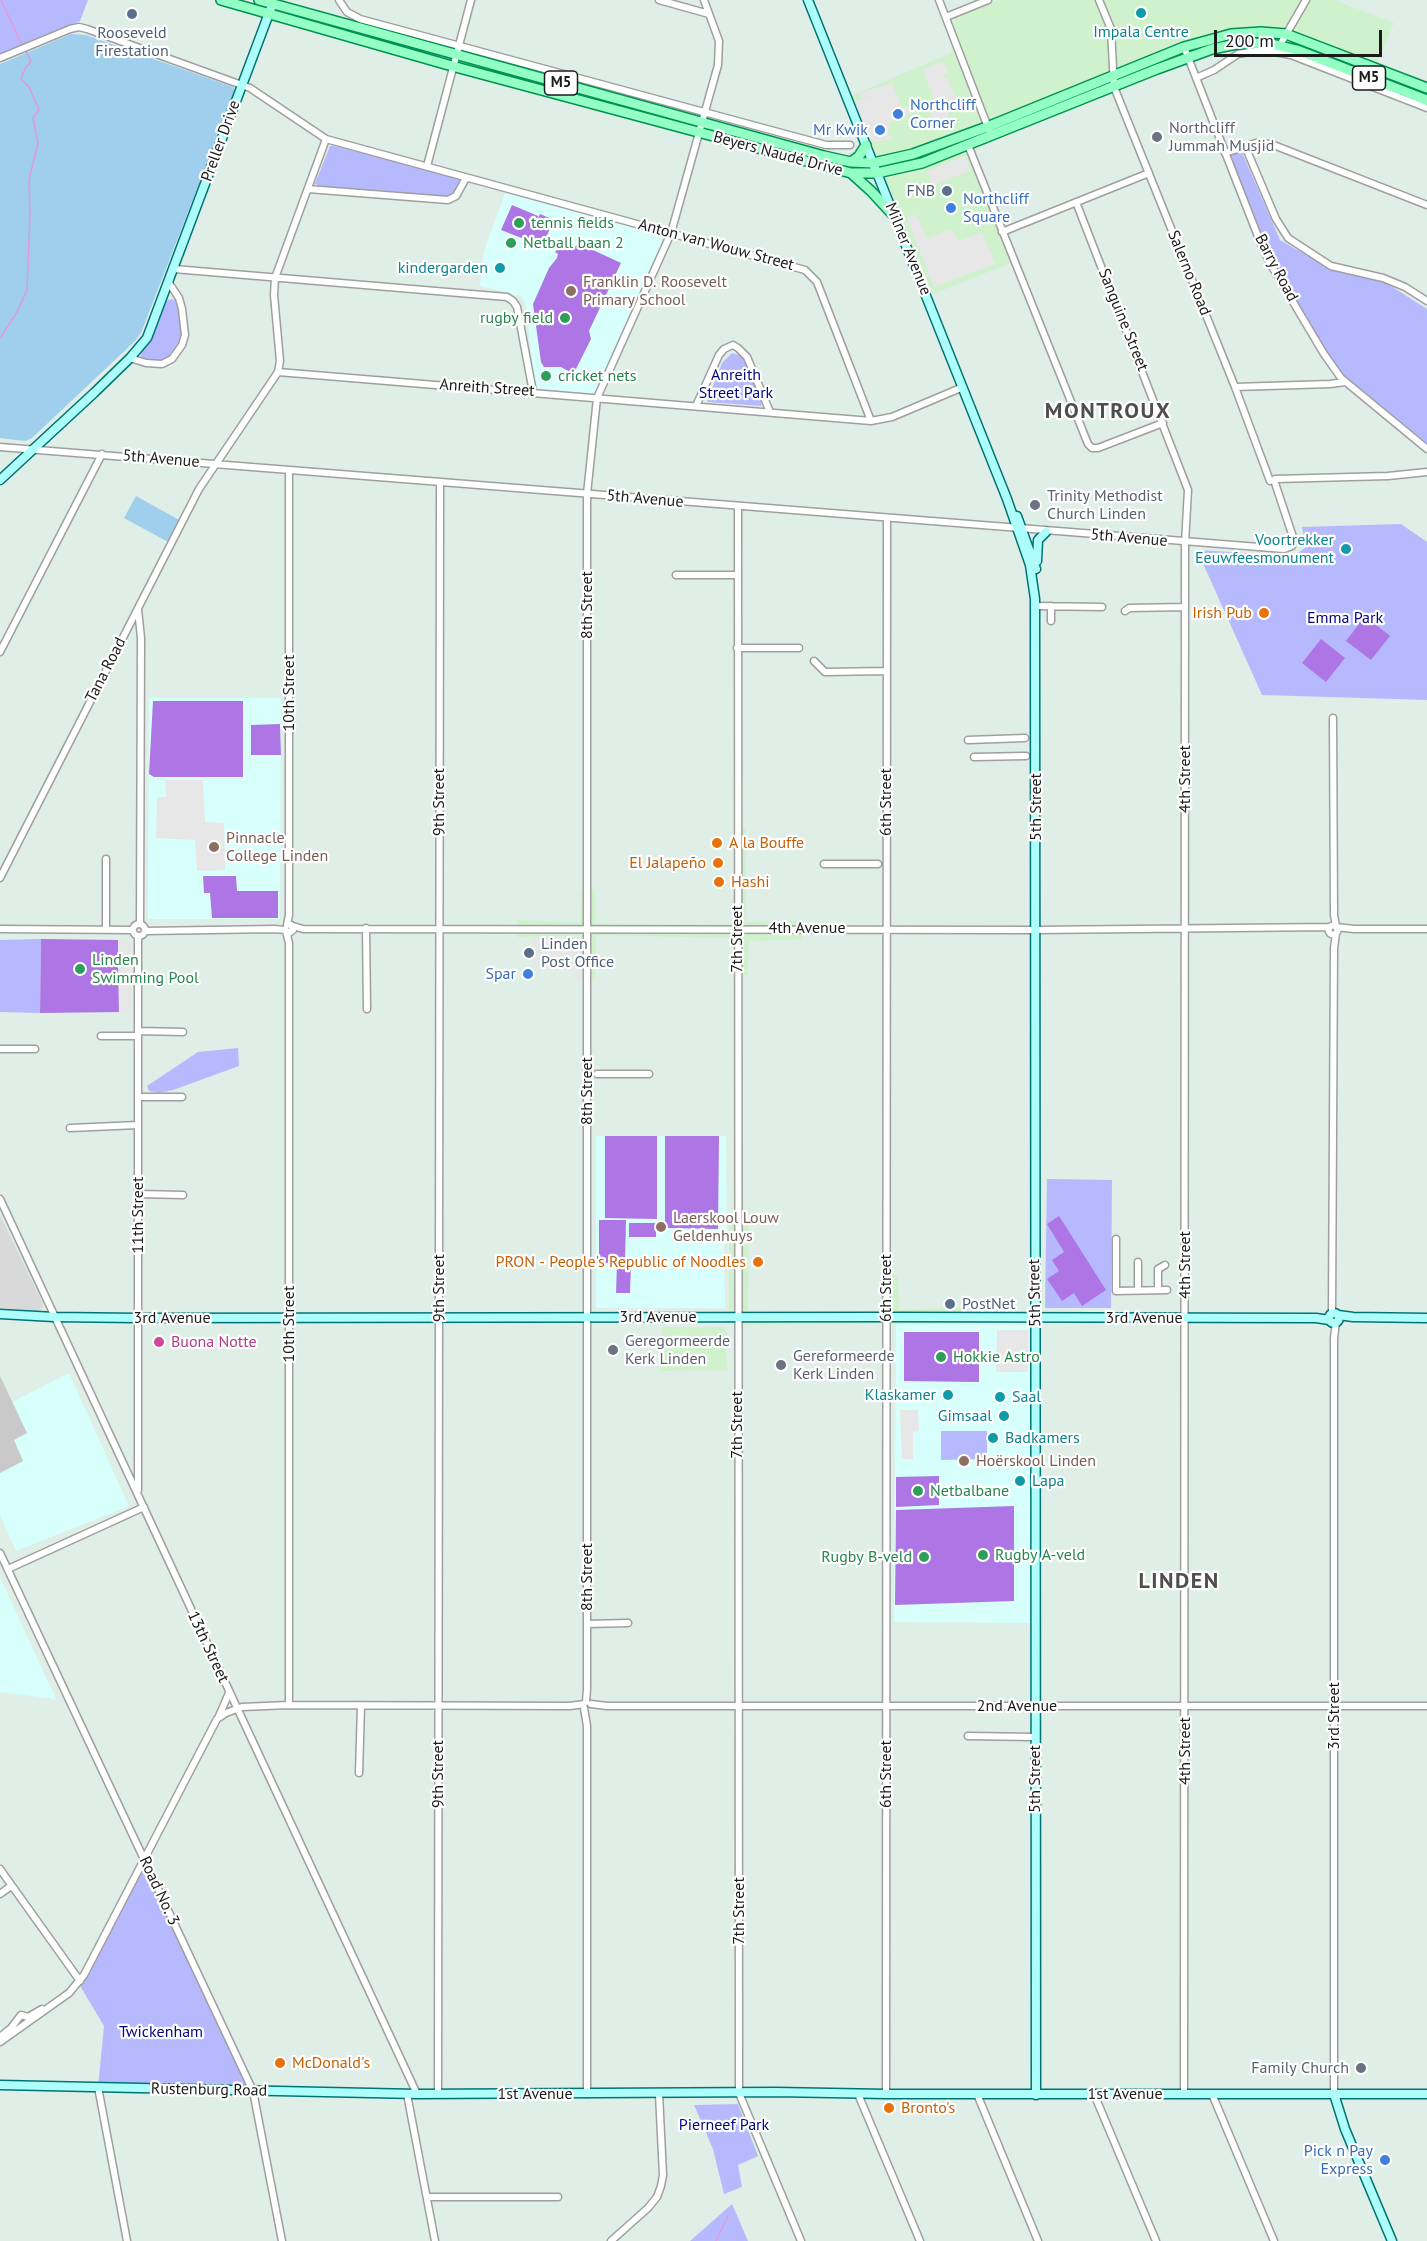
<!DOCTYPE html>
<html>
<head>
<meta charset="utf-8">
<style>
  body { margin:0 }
  #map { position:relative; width:1427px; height:2241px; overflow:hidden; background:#dfeee7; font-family:"PT Sans",sans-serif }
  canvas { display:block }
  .scale { position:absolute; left:1214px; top:30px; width:168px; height:27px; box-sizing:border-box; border:3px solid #1b1b1b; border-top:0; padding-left:8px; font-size:18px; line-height:21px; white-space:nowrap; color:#1b1b1b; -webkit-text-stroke:4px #fff; paint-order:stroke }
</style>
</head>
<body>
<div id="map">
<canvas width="1427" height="2241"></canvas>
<div class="scale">200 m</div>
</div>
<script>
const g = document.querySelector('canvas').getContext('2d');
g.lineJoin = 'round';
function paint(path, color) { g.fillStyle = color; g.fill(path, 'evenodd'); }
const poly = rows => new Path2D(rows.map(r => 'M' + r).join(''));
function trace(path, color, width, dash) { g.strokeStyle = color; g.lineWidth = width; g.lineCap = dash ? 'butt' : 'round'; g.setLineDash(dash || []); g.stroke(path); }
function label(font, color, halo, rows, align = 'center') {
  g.font = font + ' "PT Sans",sans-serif'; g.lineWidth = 4.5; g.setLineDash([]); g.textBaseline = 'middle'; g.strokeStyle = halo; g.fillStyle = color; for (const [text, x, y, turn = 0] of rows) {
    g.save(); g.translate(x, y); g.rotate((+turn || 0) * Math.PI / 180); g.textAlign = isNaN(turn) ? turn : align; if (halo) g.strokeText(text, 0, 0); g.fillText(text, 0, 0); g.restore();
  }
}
const residential = poly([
  [0,1215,42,1302,43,1307,40,1311,0,1308]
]);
const commercial = poly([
  [998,0,1334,0,1394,23,1376,65,1254,29,1235,29,1204,35,964,136,1013,262,933,294,851,96,951,53,955,17],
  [734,828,746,829,746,922,801,921,803,939,749,941,747,975,734,975,734,938,596,935,595,979,583,980,582,935,517,937,517,920,580,923,581,890,595,889,595,924,733,924],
  [729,1224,749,1225,748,1311,883,1312,883,1275,898,1275,899,1310,963,1308,963,1323,729,1325],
  [662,1327,725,1327,727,1370,660,1371]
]);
const education = poly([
  [505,193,660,235,663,241,594,395,539,389,535,384,526,306,522,296,480,286,484,251],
  [149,698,281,698,280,919,148,919],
  [596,1136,726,1136,727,1236,724,1237,725,1308,596,1308],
  [896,1324,1034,1325,1032,1623,894,1622],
  [69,1373,129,1506,16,1551,0,1515,0,1473,23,1461,14,1440,27,1433,12,1402],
  [0,1577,56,1699,0,1692]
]);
const religious = poly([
  [0,1376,27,1433,14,1440,23,1461,0,1473]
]);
const grass = poly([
  [71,34,86,35,233,87,235,91,141,333,135,341,32,438,25,441,0,438,0,64],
  [136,496,181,521,170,543,124,518]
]);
const park = poly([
  [0,0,88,0,80,21,0,54],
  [330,146,334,146,458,178,461,182,457,192,450,198,320,186,315,184,316,181],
  [1241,150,1280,240,1329,268,1380,279,1427,309,1427,449,1336,378,1265,259,1225,156],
  [171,299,175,300,182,322,182,341,167,361,145,361,141,358,141,354,152,337,166,301],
  [732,353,746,357,763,398,761,406,707,402,722,363],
  [1401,524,1427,542,1427,700,1262,695,1197,550,1294,556,1306,547,1302,527],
  [41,939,40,1013,0,1012,0,940],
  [238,1048,239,1066,173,1090,159,1093,149,1091,147,1086,198,1052],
  [1047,1179,1112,1180,1111,1308,1045,1308],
  [941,1431,987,1431,987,1459,941,1460],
  [144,1861,253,2091,98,2087,104,2026,79,1984],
  [738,2104,758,2156,738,2165,742,2187,724,2194,713,2149,694,2105],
  [732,2204,748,2241,690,2241]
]);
const pitch = poly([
  [512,205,538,216,537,220,540,214,554,220,542,246,501,230],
  [578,243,621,263,589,331,591,339,575,371,572,373,561,367,544,367,541,362,533,304,549,268,557,258,558,254,555,252,559,248,570,249,575,247],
  [1365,616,1390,636,1371,660,1346,641],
  [1321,639,1345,658,1326,682,1302,663],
  [153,701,243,701,243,777,154,777,149,774],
  [280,724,281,755,251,755,251,725],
  [203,876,236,876,237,891,278,891,278,918,212,918,210,893,204,893],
  [41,939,118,940,119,1012,40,1013],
  [605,1136,657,1136,657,1219,605,1218],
  [665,1136,719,1136,718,1229,665,1228],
  [1059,1216,1106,1290,1082,1306,1074,1293,1062,1301,1047,1279,1059,1271,1052,1260,1064,1252,1047,1224],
  [599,1220,626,1220,625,1263,631,1264,630,1293,616,1293,617,1263,599,1263],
  [629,1223,656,1223,656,1237,629,1237],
  [904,1332,979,1332,979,1382,904,1381],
  [939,1476,939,1505,896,1507,896,1477],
  [1014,1506,1014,1601,895,1605,896,1510]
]);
const parking = poly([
  [943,61,949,73,938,80,947,77,959,107,949,112,947,120,936,123,928,108,894,119,889,124,888,132,892,139,869,143,854,101,874,97,860,98,858,94,892,83,902,108,934,100,923,69],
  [965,156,970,171,933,185,927,171],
  [916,214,927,239,948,230,955,233,959,241,982,232,995,264,934,287,907,218],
  [165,780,203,780,205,822,224,823,225,870,197,871,195,840,156,838,157,797,166,797],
  [579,937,582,942,582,981,577,981,576,969,539,970,531,961,531,938],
  [118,940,132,941,131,1012,119,1012],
  [997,1330,1029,1330,1028,1372,996,1372],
  [900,1410,918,1410,919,1431,913,1432,913,1459,902,1459]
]);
const stream = poly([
  [1,0,22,45],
  [0,338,17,312,27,290,30,214,29,180,38,143,33,118,39,110,29,87,21,79,25,69,31,61,25,49],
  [716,2241,728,2216]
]);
const street = poly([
  [339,0,347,12,360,19,826,145,850,145],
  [659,0,709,14],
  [939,0,989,130],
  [1099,0,1111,29,1114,87,1235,387,1270,481],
  [946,17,988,0],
  [1280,45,1306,0],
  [1184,47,1261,244,1271,265,1324,354,1341,378,1427,449],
  [0,58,70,29,79,27,87,29,250,88,326,139,805,270,817,282,871,421],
  [1196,78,1214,70,1238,54,1255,51,1275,52,1291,55,1427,108],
  [968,145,1088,444,1092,448,1098,448,1163,423],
  [1245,146,1276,219,1288,238,1331,266,1383,278,1405,287,1427,301],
  [1225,153,1256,143,1271,144,1427,205],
  [427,166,471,0],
  [308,189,448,200,456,196,466,178],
  [1076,202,1188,490,1185,543,1184,2094],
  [1002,232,1149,173],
  [174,269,507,297,513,301,517,307,533,392],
  [130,358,146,363,162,364,172,359,182,345,185,335,182,309,179,298,169,283],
  [278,372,871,421,892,417,963,387],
  [1235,387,1330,384,1345,382],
  [696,406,719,355,724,349,733,345,738,348,747,357,770,412],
  [0,447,1284,549,1292,546,1293,537,1275,483],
  [1275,479,1388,476,1427,472],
  [738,506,739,2093,801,2241],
  [676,575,737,575],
  [1035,606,1102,607],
  [138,609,141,638,140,924],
  [1125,611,1129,608,1185,607],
  [1051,621,1051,606],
  [737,648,799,648],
  [0,652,102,454],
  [814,661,825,672,887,671],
  [1333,718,1334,915,1336,926],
  [968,740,1025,738],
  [974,757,1026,756],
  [106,859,106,929],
  [824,864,878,864],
  [0,878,199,489,278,372,280,361,274,295,275,278,326,139],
  '133 930a6 6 0 1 1 12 0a6 6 0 1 1-12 0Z',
  [287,925,289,915,289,470],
  '1328.5 930a4.5 4.5 0 1 1 9 0a4.5 4.5 0 1 1-9 0Z',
  [293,926,303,929,1036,930,1329,927],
  [1336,927,1354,929,1427,929],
  [366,928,367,1009],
  [0,929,133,930],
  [146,931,274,929,285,930,289,933,293,930,291,925],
  [286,931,289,943,289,1705],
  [138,1031,183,1032],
  [101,1036,138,1036],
  [0,1049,35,1049],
  [597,1074,649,1074],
  [138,1097,182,1097],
  [70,1128,138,1125],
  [138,1194,183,1195],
  [0,1199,417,2094],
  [1116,1239,1116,1291,1167,1290],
  [1138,1290,1138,1262],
  [1158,1290,1158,1269,1165,1265],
  [1332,1313,1334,948,1336,933],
  [138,1490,138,936],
  [0,1553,253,2091,282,2241],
  [8,1569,144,1507],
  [587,1624,628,1623],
  [586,1702,587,1689,587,494,597,398,671,233,718,65,719,41,704,0],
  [591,1704,607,1706,1427,1706],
  [584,1708,587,1726,587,2094],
  [219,1716,229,1693],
  [968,1736,1034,1737],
  [359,1773,361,1706],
  [0,1869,80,1981],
  [0,1894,11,1886],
  [0,2037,11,2028,21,2015,28,2017,42,2009],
  [0,2042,69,1993,84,1975,217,1719,226,1713,242,1707,289,1705,570,1706,584,1704],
  [98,2087,127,2241],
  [407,2094,435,2241],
  [438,2094,440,482],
  [858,2094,920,2241],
  [886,2094,887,518],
  [977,2094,1038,2241],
  [1094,2094,1156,2241],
  [1212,2094,1274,2241],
  [1334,2094,1334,1338,1336,1322],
  [427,2197,558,2197],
  [611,2241,648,2208,657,2197,661,2186,663,2175,659,2094]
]);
const secondary = poly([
  [808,0,1007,499,1030,565,1035,599,1036,2095],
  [0,480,94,393,130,358,147,338,271,8],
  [1017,516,1036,569],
  [1037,561,1038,540,1046,532],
  '1329 1318a5 5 0 1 1 10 0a5 5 0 1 1-10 0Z',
  [0,1314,54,1317,138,1318,886,1317,1316,1318,1329,1320],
  [1338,1315,1353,1317,1427,1318],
  [0,2085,417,2094,776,2092,886,2094,1427,2094],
  [1334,2094,1345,2129,1392,2241]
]);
const primary = poly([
  [221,0,452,66,851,173,877,173,922,163,1157,69,1212,49,1237,44,1268,43,1297,50,1427,100],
  [259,0,824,156,851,162,873,163,913,154,987,127,1184,47,1231,34,1261,32,1286,34,1427,88],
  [851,162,859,156,866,145],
  [851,173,871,191,895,217]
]);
const markers = [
  [1141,13,6,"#0f9aa8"],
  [132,14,6,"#5c6f8a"],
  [898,114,6,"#3f7fe0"],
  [880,130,6,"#3f7fe0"],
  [1157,137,6,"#6b7280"],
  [947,191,6,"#5c6f8a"],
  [951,208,6,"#3f7fe0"],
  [519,223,6,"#2e9e5b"],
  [511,243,6,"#2e9e5b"],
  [500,268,6,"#0f9aa8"],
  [571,291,6,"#8d6e63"],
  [565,318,6,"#2e9e5b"],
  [546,376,6,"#2e9e5b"],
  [1035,505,6,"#6b7280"],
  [1346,549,6,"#0f9aa8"],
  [1264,613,6,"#e8710a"],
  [717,843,6,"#e8710a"],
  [214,847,6,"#8d6e63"],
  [718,863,6,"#e8710a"],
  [719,882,6,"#e8710a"],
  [529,953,6,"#5c6f8a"],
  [80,969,6,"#2e9e5b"],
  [528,974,6,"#3f7fe0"],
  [661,1227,6,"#8d6e63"],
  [758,1262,6,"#e8710a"],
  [950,1304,6,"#5c6f8a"],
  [159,1342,6,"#d1479c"],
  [613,1350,6,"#6b7280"],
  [941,1357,6,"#2e9e5b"],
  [781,1365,6,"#6b7280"],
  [948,1395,6,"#0f9aa8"],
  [1000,1397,6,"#0f9aa8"],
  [1004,1416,6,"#0f9aa8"],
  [993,1438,6,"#0f9aa8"],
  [964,1461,6,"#8d6e63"],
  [1020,1481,6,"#0f9aa8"],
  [918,1491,6,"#2e9e5b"],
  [983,1555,6,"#2e9e5b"],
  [924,1557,6,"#2e9e5b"],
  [280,2063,6,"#e8710a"],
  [1361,2068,6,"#6b7280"],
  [889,2108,6,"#e8710a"],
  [1385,2160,6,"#3f7fe0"]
];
const shields = [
  [1369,78,33],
  [561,83,33]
];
const shieldNames = [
  ["M5",1369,78],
  ["M5",561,83]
];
const cultureNames = [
  ["Impala Centre",1141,32,"center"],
  ["kindergarden",488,268],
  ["Voortrekker",1334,540],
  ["Eeuwfeesmonument",1334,558],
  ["Klaskamer",936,1395],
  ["Saal",1012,1397,"left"],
  ["Gimsaal",992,1416],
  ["Badkamers",1005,1438,"left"],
  ["Lapa",1032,1481,"left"]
];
const serviceNames = [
  ["Rooseveld",132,33,"center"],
  ["Firestation",132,51,"center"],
  ["FNB",935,191,"right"],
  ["Linden",541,944],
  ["Post Office",541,962],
  ["PostNet",962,1304]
];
const shopNames = [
  ["Northcliff",910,105,"left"],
  ["Corner",910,123,"left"],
  ["Mr Kwik",868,130],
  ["Northcliff",963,199,"left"],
  ["Square",963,217,"left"],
  ["Spar",516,974],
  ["Pick n Pay",1373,2151],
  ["Express",1373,2169]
];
const worshipNames = [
  ["Northcliff",1169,128],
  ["Jummah Musjid",1169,146],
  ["Trinity Methodist",1047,496],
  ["Church Linden",1047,514],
  ["Geregormeerde",625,1341],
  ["Kerk Linden",625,1359],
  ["Gereformeerde",793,1356],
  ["Kerk Linden",793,1374],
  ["Family Church",1349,2068,"right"]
];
const streetNames = [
  ["Preller Drive",221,141,-70],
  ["Beyers Naudé Drive",778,154,15],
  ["Anton van Wouw Street",716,245,15],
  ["Milner Avenue",908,249,68],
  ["Barry Road",1276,268,62],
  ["Salerno Road",1189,273,68],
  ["Sanguine Street",1123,320,68],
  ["Anreith Street",487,388,4],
  ["5th Avenue",161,459,5],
  ["5th Avenue",645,499,5],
  ["5th Avenue",1129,538,5],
  ["8th Street",587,605,-90],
  ["Tana Road",106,670,-63],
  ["10th Street",289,693,-90],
  ["4th Street",1185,779,-90],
  ["9th Street",439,802,-90],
  ["6th Street",886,802,-90],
  ["5th Street",1036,807,-90],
  ["4th Avenue",807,928],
  ["7th Street",737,939,-90],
  ["8th Street",587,1091,-90],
  ["11th Street",138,1215,-90],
  ["4th Street",1185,1265,-90],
  ["9th Street",439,1288,-90],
  ["6th Street",886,1288,-90],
  ["5th Street",1035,1293,-91],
  ["3rd Avenue",658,1317],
  ["3rd Avenue",172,1318],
  ["3rd Avenue",1144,1318],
  ["10th Street",289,1324,-90],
  ["7th Street",737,1425,-90],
  ["8th Street",587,1577,-90],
  ["13th Street",208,1647,65],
  ["2nd Avenue",1017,1706],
  ["3rd Street",1334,1716,-90],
  ["4th Street",1185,1751,-90],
  ["9th Street",438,1774,-90],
  ["6th Street",886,1774,-90],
  ["5th Street",1035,1779,-90],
  ["Road No. 3",159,1891,65],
  ["7th Street",739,1911,-90],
  ["Rustenburg Road",209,2090,1],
  ["1st Avenue",535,2094],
  ["1st Avenue",1125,2094]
];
const leisureNames = [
  ["tennis fields",531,223],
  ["Netball baan 2",523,243],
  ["rugby field",553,318,"right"],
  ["cricket nets",558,376],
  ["Linden",92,960],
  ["Swimming Pool",92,978],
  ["Hokkie Astro",953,1357],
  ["Netbalbane",930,1491],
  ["Rugby A-veld",995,1555],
  ["Rugby B-veld",912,1557,"right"]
];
const educationNames = [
  ["Franklin D. Roosevelt",583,282],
  ["Primary School",583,300],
  ["Pinnacle",226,838],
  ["College Linden",226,856],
  ["Laerskool Louw",673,1218],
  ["Geldenhuys",673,1236],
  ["Hoërskool Linden",976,1461]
];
const parkNames = [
  ["Anreith",736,375],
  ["Street Park",736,393],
  ["Emma Park",1345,618],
  ["Twickenham",161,2032],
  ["Pierneef Park",724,2125]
];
const foodNames = [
  ["Irish Pub",1252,613,"right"],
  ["A la Bouffe",729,843],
  ["El Jalapeño",706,863,"right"],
  ["Hashi",731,882],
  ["PRON - People's Republic of Noodles",746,1262,"right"],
  ["McDonald's",292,2063],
  ["Bronto's",901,2108]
];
const hotelNames = [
  ["Buona Notte",171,1342]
];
const districtNames = [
  ["MONTROUX",1108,412],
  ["LINDEN",1179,1582]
];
paint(residential, '#d8d9d8');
paint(commercial, '#cff1cc');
paint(education, '#d7fffb');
paint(religious, '#c9c9c9');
paint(grass, '#a0ceed');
paint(park, '#b7b9fe');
paint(pitch, '#ad76e4');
paint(parking, '#e7e7e7');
trace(stream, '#e09bd8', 1.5);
trace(street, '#9f9f9f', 9);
trace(secondary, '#007474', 11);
trace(primary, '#009252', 12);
trace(street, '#fff', 6);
trace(secondary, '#adfefa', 8);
trace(primary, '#93ffc5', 9);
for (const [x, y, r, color] of markers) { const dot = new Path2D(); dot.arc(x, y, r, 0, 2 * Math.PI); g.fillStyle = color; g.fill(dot); trace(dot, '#fff', 2); }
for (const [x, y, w] of shields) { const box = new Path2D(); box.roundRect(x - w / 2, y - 12, w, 24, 4.5); g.fillStyle = '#fff'; g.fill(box); trace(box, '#1b1b1b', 1.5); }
label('bold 15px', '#1b1b1b', null, shieldNames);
label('16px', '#0d838f', '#fff', cultureNames, 'right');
label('16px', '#4e5e75', '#fff', serviceNames, 'left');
label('16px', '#366cbe', '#fff', shopNames, 'right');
label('16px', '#5b616d', '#fff', worshipNames, 'left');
label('16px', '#1b1b1b', '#fff', streetNames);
label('16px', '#27864d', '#fff', leisureNames, 'left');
label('16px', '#785e54', '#fff', educationNames, 'left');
label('16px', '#030680', '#fff', parkNames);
label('16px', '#c56008', '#fff', foodNames, 'left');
label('16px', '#b23c85', '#fff', hotelNames, 'left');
g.letterSpacing = '1.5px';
label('bold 22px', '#4e4e4e', '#fff', districtNames);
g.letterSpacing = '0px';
</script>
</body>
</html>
